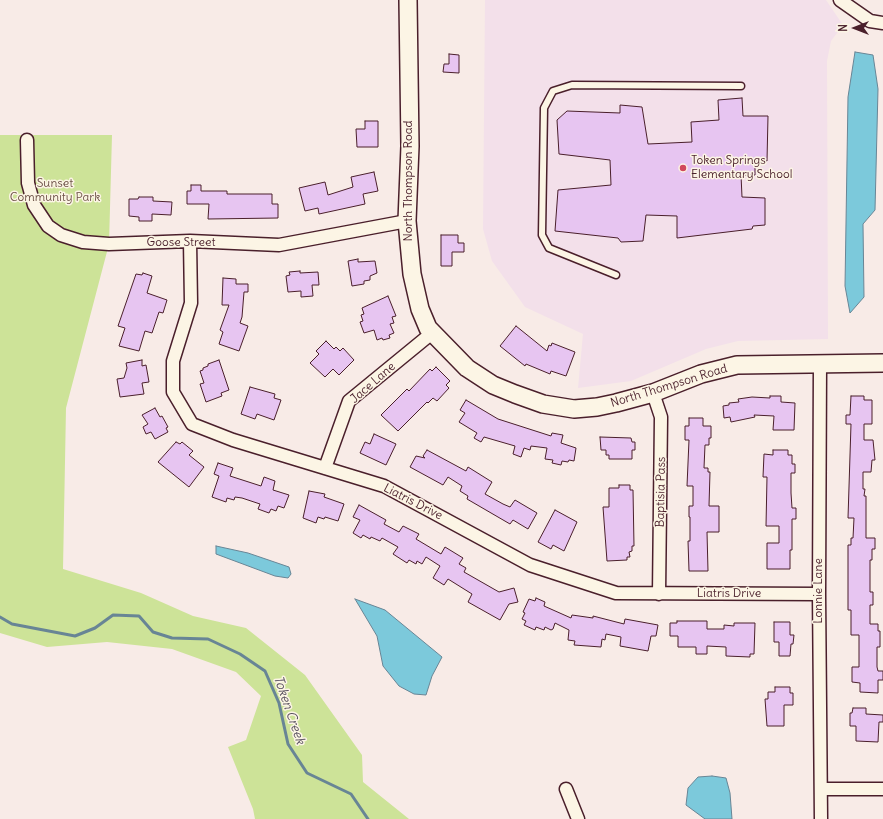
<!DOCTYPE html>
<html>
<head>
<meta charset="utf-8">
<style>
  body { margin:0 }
  #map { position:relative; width:883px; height:819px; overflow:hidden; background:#f8ebe7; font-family:Delius,sans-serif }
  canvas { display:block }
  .north { position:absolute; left:835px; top:8px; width:40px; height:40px; -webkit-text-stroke:3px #fcf5e5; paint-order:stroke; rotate:270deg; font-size:11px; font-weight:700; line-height:16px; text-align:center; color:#4a1f2b }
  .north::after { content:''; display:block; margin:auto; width:14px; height:18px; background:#4a1f2b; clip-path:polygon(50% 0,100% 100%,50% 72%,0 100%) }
</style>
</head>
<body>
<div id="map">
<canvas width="883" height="819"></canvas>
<div class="north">N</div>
</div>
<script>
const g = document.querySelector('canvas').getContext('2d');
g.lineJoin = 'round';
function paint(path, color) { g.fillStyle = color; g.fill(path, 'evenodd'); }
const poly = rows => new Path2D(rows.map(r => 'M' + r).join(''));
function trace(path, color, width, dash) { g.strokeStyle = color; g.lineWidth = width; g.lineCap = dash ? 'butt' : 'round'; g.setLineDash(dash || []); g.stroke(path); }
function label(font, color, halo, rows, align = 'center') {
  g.font = font + ' Delius,sans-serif'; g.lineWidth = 3; g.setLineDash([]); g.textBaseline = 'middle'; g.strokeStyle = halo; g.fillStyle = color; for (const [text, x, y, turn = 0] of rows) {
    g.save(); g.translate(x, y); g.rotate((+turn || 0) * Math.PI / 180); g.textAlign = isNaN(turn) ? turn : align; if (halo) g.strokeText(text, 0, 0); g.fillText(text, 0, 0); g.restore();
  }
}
const built = poly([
  [485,0,826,0,843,25,831,41,827,61,828,339,738,341,706,349,631,381,578,388,583,334,525,307,492,261,483,229]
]);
const green = poly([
  [0,135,112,135,109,244,66,408,63,569,141,593,193,616,246,628,305,675,362,755,363,782,409,819,255,819,253,809,228,747,246,740,261,696,236,672,172,649,107,642,47,647,0,633]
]);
const water = poly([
  [855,52,873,55,878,89,875,210,863,224,864,297,850,313,845,286,848,97,855,52],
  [216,546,248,553,289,567,291,574,288,578,275,576,216,554,216,546],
  [355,599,385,610,442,657,432,676,426,695,414,694,399,686,383,666,377,636,355,599],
  [712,776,726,778,730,793,732,819,705,819,686,805,688,788,698,777,712,776]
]);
const stream = poly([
  [0,617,12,624,75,636,95,628,113,615,139,616,153,632,172,638,208,639,240,654,265,671,279,703,288,744,307,773,351,794,368,819]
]);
const building = poly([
  [449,54,459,55,459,73,443,72,444,64,449,64,449,54],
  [742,98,743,116,768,116,767,161,755,161,755,175,741,175,742,197,765,198,765,225,753,226,752,229,677,238,677,216,646,215,643,241,621,242,618,238,555,231,558,190,611,185,610,160,559,154,557,120,567,111,620,113,620,105,642,107,648,144,692,142,691,122,719,120,718,100,742,98],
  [365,121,378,121,378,147,357,147,356,129,365,129,365,121],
  [374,172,378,191,363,194,365,204,319,214,318,208,305,211,299,188,325,182,328,195,353,187,351,177,374,172],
  [191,185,201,185,201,191,227,191,227,194,272,194,272,204,278,204,278,218,208,219,209,204,187,204,187,191,191,191,191,185],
  [139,197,153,197,153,201,172,202,171,215,152,214,152,221,139,221,139,217,129,216,129,199,138,199,139,197],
  [441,235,458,235,458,243,464,243,464,252,452,252,452,266,441,266,441,235],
  [358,259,358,262,375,261,377,273,370,276,370,280,364,281,364,284,352,286,348,261,358,259],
  [300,271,300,273,318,272,319,285,312,285,313,296,301,297,301,291,288,292,286,276,290,275,289,272,300,271],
  [143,273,152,276,147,293,167,300,163,313,159,312,152,333,145,331,139,351,119,346,125,328,118,326,136,274,142,275,143,273],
  [223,278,236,279,236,284,248,284,248,292,244,292,242,317,240,323,248,326,239,351,219,344,223,332,220,330,229,305,222,305,223,278],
  [388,296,396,316,392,317,394,323,390,324,394,333,389,335,390,338,383,340,382,338,377,340,374,330,364,333,360,322,363,321,361,315,364,314,362,308,388,296],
  [516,326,547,351,549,345,551,346,552,343,575,352,566,376,551,371,550,374,526,364,525,366,500,346,516,326],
  [326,341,334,349,336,347,340,351,343,348,354,360,339,375,333,369,325,377,310,363,319,354,316,351,326,341],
  [142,360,142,366,146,365,149,382,142,383,144,394,120,397,117,379,124,378,127,368,126,363,142,360],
  [219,360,229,390,221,393,222,396,206,402,200,384,204,383,200,371,203,370,203,368,208,366,208,364,219,360],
  [436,367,450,381,446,385,449,388,437,401,433,398,428,403,427,402,398,431,381,415,407,389,409,391,430,369,432,371,436,367],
  [250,387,275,394,274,398,281,400,274,420,257,414,255,419,241,414,250,387],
  [770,396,781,396,781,402,795,403,794,430,773,430,774,416,754,415,755,417,731,422,730,417,724,418,723,406,729,405,729,403,739,402,738,399,752,397,770,398,770,396],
  [851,396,864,396,864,400,872,400,872,424,864,424,864,440,873,440,875,460,872,460,871,472,863,472,863,489,865,489,864,496,866,496,866,538,875,538,875,549,872,549,872,560,870,560,870,592,873,592,873,605,870,605,870,624,878,624,878,631,880,631,880,647,877,647,877,667,878,671,883,671,883,680,878,680,878,693,860,692,860,683,852,682,852,667,859,667,859,635,851,635,851,610,848,610,848,545,851,545,851,538,853,538,854,518,848,518,851,424,846,424,846,415,850,415,851,396],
  [466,400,498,419,551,436,552,433,563,435,561,443,576,448,574,461,569,460,568,462,562,461,561,465,552,463,553,460,545,459,547,448,531,446,530,450,524,448,521,457,513,454,515,446,484,437,481,442,474,438,477,433,459,422,465,413,460,410,466,400],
  [155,408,160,417,162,416,168,427,166,428,168,432,155,439,151,432,146,434,143,427,148,424,142,415,155,408],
  [689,418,703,418,703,426,711,426,711,438,709,438,709,445,705,445,704,468,708,468,708,472,710,472,709,506,719,506,719,532,707,532,708,571,689,571,688,541,690,541,690,517,689,517,689,506,693,506,693,486,687,486,689,440,685,440,685,426,689,426,689,418],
  [374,434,396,444,386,465,360,453,365,442,370,444,374,434],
  [600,437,631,438,632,442,635,442,635,450,632,450,632,459,609,459,609,455,606,455,606,450,601,450,600,437],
  [176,442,180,444,182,442,193,451,189,455,204,467,189,487,158,462,176,442],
  [427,450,466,471,468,467,492,482,485,494,503,504,510,507,515,500,537,513,528,529,513,520,510,524,467,499,468,496,460,491,462,486,448,477,443,485,410,467,416,456,425,458,423,456,427,450],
  [773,450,788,450,788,455,792,455,792,464,795,464,795,473,791,473,791,493,792,508,796,508,796,519,792,519,792,550,790,550,790,569,767,569,767,543,779,543,779,526,766,526,767,477,763,477,764,454,773,455,773,450],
  [218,463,233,468,230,476,261,486,264,477,275,481,273,490,289,495,284,508,278,506,276,511,271,509,269,513,258,509,260,504,242,498,235,497,234,500,227,498,226,502,212,497,219,476,214,474,218,463],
  [619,485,630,485,630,490,633,490,634,546,632,546,632,551,629,552,630,557,627,557,627,560,607,561,603,507,609,507,609,488,619,488,619,485],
  [309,491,325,494,324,497,344,504,338,521,325,517,324,519,318,517,316,523,303,518,309,491],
  [359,505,386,520,384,524,399,532,403,526,419,534,416,539,441,554,445,547,463,558,459,564,466,568,464,572,499,592,514,588,518,602,509,604,500,620,468,602,472,594,448,579,444,585,433,578,440,566,426,557,422,564,417,561,416,564,409,560,407,563,393,554,398,547,382,538,380,541,371,537,370,539,363,535,361,538,353,533,360,520,353,517,359,505],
  [555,510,577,522,564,551,553,545,551,549,538,542,555,510],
  [536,598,545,602,544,606,571,618,572,615,593,618,593,616,624,624,625,619,658,625,656,636,651,636,648,651,620,646,621,637,606,634,605,640,602,639,601,647,574,645,575,641,568,640,569,630,555,623,553,629,551,630,545,627,544,630,536,627,535,630,524,625,526,621,522,619,525,613,523,612,529,599,535,601,536,598],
  [677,621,707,621,707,629,724,629,724,625,734,626,734,623,755,623,754,654,750,654,750,657,726,656,726,647,707,646,707,654,696,654,696,647,678,647,678,636,670,636,670,623,677,623,677,621],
  [774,622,790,622,790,635,794,635,793,644,791,644,790,656,779,656,779,642,774,642,774,622],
  [775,687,790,687,790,693,793,693,793,705,784,705,784,726,767,726,765,699,768,699,768,692,775,692,775,687],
  [853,708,866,708,866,714,883,715,883,722,879,722,878,742,856,741,856,726,850,726,850,713,852,713,853,708]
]);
const lane = poly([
  [616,275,549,248,542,235,544,108,553,91,572,85,741,86]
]);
const street = poly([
  [840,0,870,21,883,23],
  [27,140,28,183,34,205,48,226,61,235,83,242,109,244,190,241,279,245,407,221],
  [190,241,191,303,173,361,173,392,192,424,233,440,384,486,530,565,616,593,819,594],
  [820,364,819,594,821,819],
  [653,393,661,417,659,594],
  [325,468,349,401,432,333],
  [566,789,578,819],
  [821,789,883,789]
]);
const secondary = poly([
  [408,0,410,146,407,221,412,274,420,309,428,328,467,368,493,385,515,394,543,404,574,409,597,407,616,403,653,393,701,374,737,365,883,363]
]);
const markers = [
  [683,168,4,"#d1495b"]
];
const poiNames = [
  ["Token Springs",691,161],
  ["Elementary School",691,175]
];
const streetNames = [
  ["North Thompson Road",409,181,-90],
  ["Goose Street",181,243],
  ["Jace Lane",373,383,-41],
  ["North Thompson Road",669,386,-17],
  ["Baptisia Pass",661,492,-89],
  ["Liatris Drive",413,502,27],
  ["Lonnie Lane",819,591,-90],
  ["Liatris Drive",729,594]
];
const parkNames = [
  ["Sunset",55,184],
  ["Community Park",55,198]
];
const waterNames = [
  ["Token Creek",289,710,71]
];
paint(built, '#f3e0ea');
paint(green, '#cde398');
paint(water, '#7cc9db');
trace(water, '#688595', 1);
trace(stream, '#688595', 3);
paint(building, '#e7c5f1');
trace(building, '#4a1f2b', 1);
trace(lane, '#4a1f2b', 9);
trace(street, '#4a1f2b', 15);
trace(secondary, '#4a1f2b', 20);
trace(lane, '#fcf5e5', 6);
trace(street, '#fcf5e5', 12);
trace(secondary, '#fcf5e5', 17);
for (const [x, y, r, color] of markers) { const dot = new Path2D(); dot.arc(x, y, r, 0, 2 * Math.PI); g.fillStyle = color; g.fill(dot); trace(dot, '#fcf5e5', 1.5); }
label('12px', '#4a1f2b', '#fcf5e5', poiNames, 'left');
label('12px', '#4a1f2b', '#fcf5e5', streetNames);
label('12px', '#6b5046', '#fcf5e5', parkNames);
label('italic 13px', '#595260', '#fcf5e5', waterNames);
</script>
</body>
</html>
